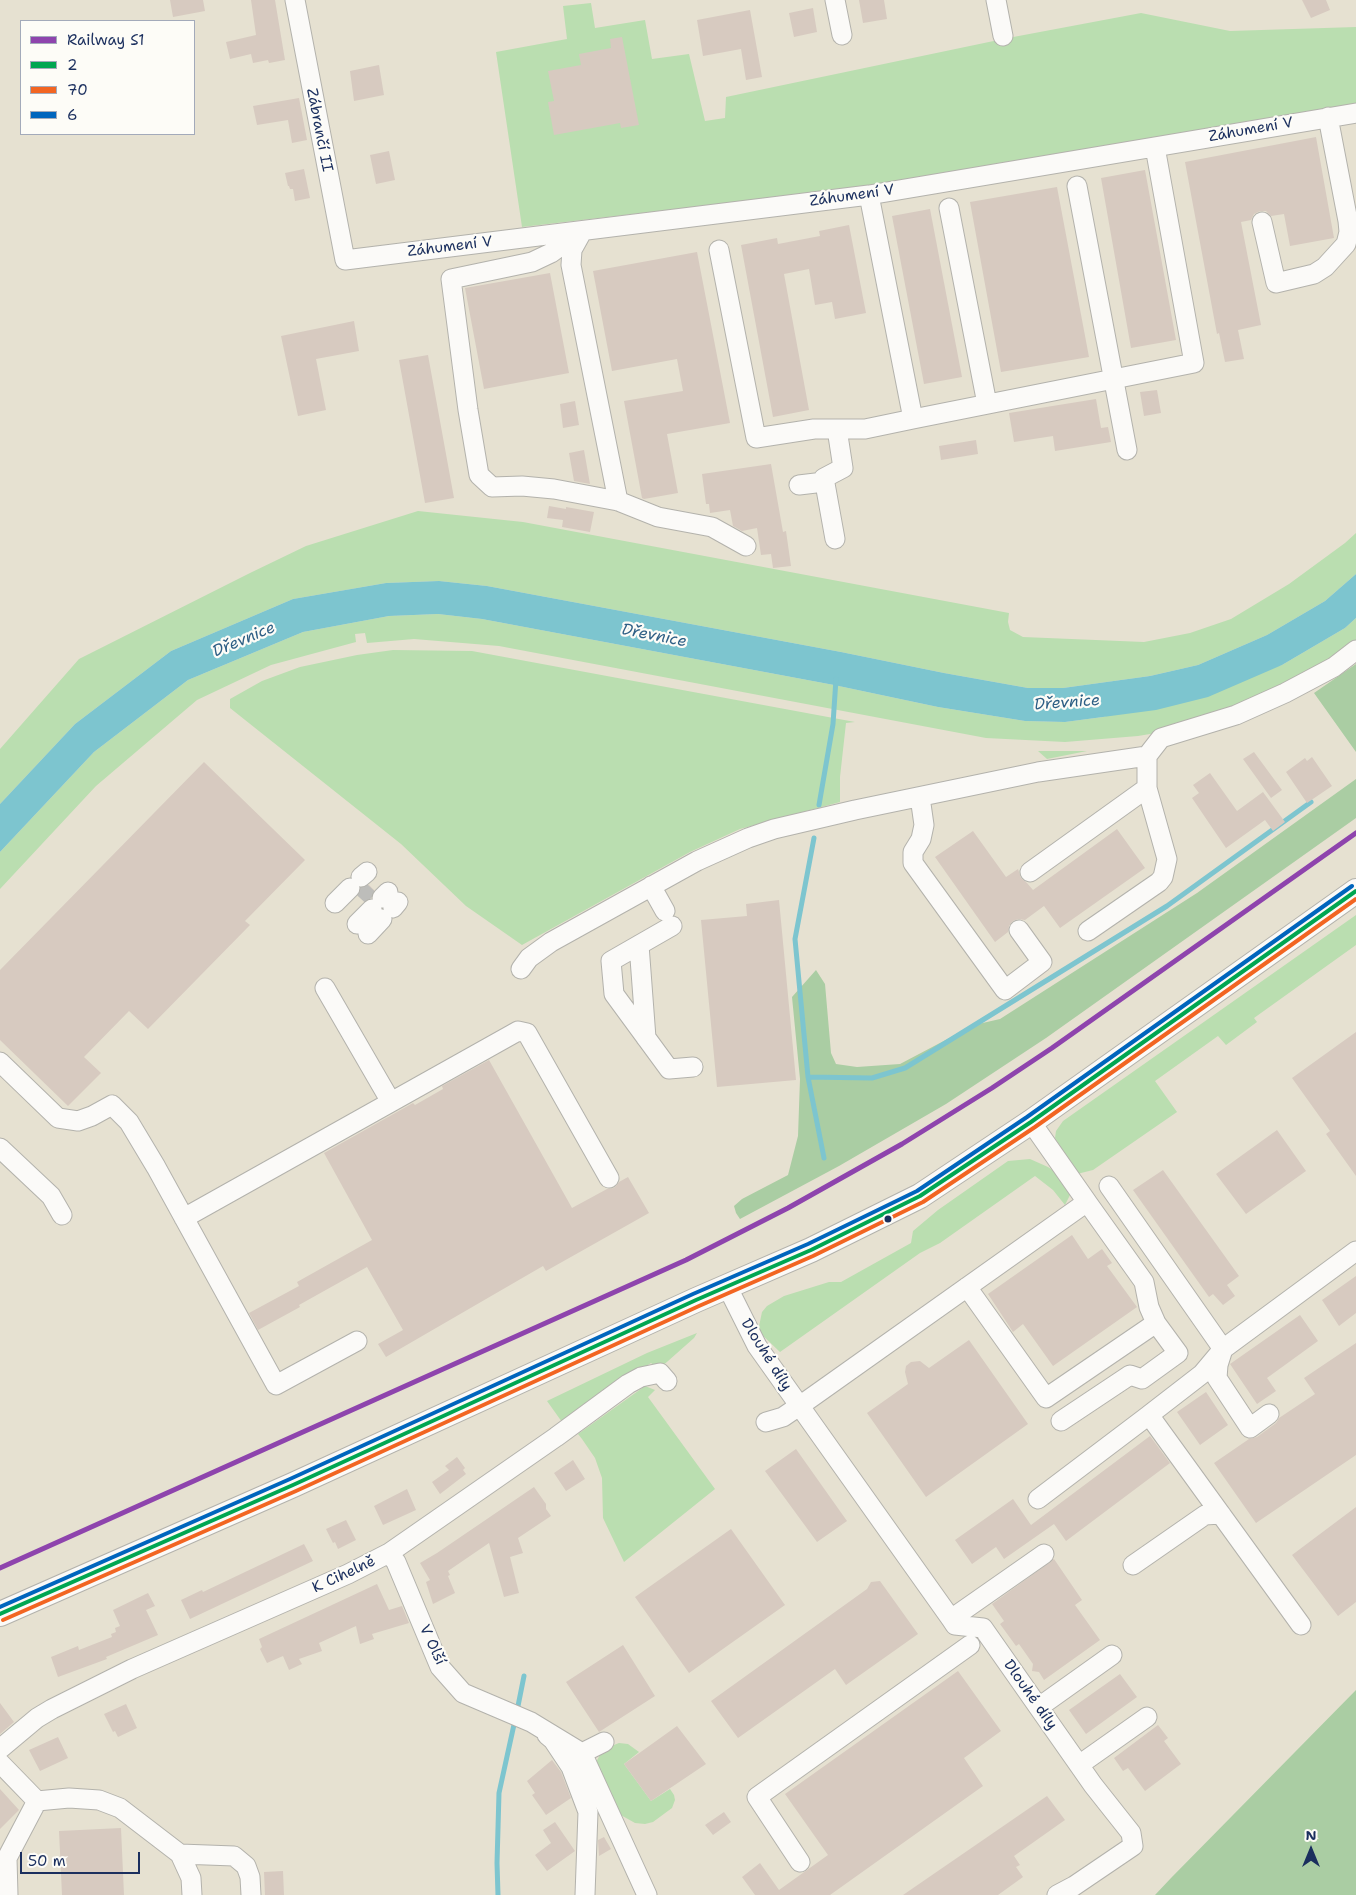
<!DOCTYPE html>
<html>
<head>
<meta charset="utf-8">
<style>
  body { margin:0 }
  #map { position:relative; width:1356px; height:1895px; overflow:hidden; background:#e6e1d1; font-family:"Shantell Sans",sans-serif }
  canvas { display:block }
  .legend { position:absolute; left:20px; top:20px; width:175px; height:115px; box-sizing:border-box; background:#fdfcf7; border:1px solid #a3aaba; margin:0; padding:6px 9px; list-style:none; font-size:15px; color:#1b2f5e }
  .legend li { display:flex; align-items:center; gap:10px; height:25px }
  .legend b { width:25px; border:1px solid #a3aaba }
  .north { position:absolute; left:1286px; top:1825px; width:50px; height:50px; -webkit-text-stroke:4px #fdfcf7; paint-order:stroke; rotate:0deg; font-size:14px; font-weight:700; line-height:20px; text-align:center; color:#1b2f5e }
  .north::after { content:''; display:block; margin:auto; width:18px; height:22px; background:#1b2f5e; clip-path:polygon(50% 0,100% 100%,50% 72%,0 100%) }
  .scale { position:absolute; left:20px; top:1852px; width:120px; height:22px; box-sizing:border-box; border:2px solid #1b2f5e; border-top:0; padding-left:6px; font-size:15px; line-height:18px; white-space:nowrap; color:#1b2f5e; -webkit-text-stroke:4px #fdfcf7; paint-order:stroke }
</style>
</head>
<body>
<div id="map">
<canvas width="1356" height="1895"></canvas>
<ul class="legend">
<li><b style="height:6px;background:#8e44ad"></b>Railway S1</li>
<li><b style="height:6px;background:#00a651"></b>2</li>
<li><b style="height:6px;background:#f26522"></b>70</li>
<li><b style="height:6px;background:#0065bd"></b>6</li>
</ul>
<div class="north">N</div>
<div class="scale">50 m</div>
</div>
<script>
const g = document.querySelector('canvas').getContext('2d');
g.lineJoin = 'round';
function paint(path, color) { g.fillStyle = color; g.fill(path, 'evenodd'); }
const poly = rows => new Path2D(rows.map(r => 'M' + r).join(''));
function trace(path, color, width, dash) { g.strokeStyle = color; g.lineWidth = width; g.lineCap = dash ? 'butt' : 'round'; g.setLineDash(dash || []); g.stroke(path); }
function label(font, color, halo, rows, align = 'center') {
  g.font = font + ' "Shantell Sans",sans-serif'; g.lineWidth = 4.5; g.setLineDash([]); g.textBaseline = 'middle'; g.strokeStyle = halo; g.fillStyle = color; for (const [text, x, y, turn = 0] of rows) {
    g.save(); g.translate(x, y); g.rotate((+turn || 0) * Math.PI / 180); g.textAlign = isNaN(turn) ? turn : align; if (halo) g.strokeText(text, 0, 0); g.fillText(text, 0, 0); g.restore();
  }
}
const green = poly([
  [591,3,595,28,645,20,652,59,689,54,705,121,725,118,726,97,1008,38,1141,13,1230,31,1356,27,1356,104,907,182,522,227,496,52,567,39,563,6],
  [418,511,523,522,1009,613,1008,622,1010,630,1023,637,1144,642,1190,633,1231,619,1289,584,1345,543,1356,533,1356,574,1325,601,1267,635,1198,665,1150,676,1063,688,1028,688,944,673,841,652,487,586,439,581,386,583,293,599,171,651,75,724,0,804,0,749,79,659,250,573,306,546],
  [438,614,482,619,834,685,938,707,1025,721,1065,722,1103,717,1282,665,1345,628,1356,618,1356,645,1278,696,1180,729,1138,736,1065,742,986,738,499,646,414,639,367,643,365,633,355,634,356,642,271,665,197,700,96,786,0,889,0,852,94,752,188,680,303,632,389,616],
  [393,650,472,651,855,722,846,723,840,777,840,802,740,829,690,852,522,945,466,906,401,844,230,708,230,699,262,681,300,667,357,655],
  [1038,751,1087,751,1047,759],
  [1356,915,1356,945,1254,1018,1257,1022,1226,1045,1218,1036,1155,1081,1177,1112,1093,1170,1077,1174,1055,1138,1056,1131,1063,1121],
  [1030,1159,1048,1167,1063,1177,1072,1191,1065,1205,1053,1190,1035,1176,940,1243,920,1253,780,1352,758,1331,762,1312,767,1306,784,1296,829,1282,841,1282,911,1243,913,1231,938,1210,1008,1161],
  [697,1333,694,1338,659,1369,651,1363,562,1422,547,1401,647,1353],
  [645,1386,655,1390,648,1397,715,1489,624,1562,603,1518,602,1478,595,1458,582,1439,578,1434],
  [619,1743,628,1744,639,1752,624,1764,651,1801,670,1789,674,1795,675,1800,672,1808,653,1822,645,1824,635,1823,619,1814,595,1764,601,1753,609,1747]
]);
const forest = poly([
  [1356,664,1356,752,1314,693],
  [1356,779,1356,818,1046,1038,946,1104,839,1166,740,1219,736,1213,734,1206,742,1199,788,1175,798,1136,800,1079,792,997,816,970,825,984,831,1053,836,1064,857,1067,900,1064,974,1025,1000,1019,1197,893],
  [1356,1690,1356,1895,1155,1895,1171,1878]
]);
const water = poly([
  [1356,574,1356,618,1345,628,1282,665,1208,697,1156,710,1065,722,1025,721,938,707,834,685,482,619,438,614,389,616,303,632,188,680,94,752,0,852,0,804,75,724,171,651,293,599,386,583,439,581,487,586,841,652,944,673,1028,688,1063,688,1150,676,1198,665,1267,635,1325,601]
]);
const stream = poly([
  [819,805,833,724,836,679],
  [814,838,795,939,808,1077,824,1158],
  [808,1077,872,1078,905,1068,1167,906,1311,802],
  [517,1711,524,1676],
  [498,1895,497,1863,499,1793,515,1720]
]);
const building = poly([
  [170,0,203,0,205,11,173,17],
  [251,0,275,0,285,60,269,63,268,60,253,63,251,54,230,59,226,42,256,35],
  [859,0,884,0,887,19,863,23],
  [1302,0,1326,0,1330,10,1311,18],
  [813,8,817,32,794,37,789,13],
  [750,10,762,77,746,80,741,49,703,56,697,20],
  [622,37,639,125,621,128,620,123,554,135,548,102,554,101,548,71,581,65,579,54,611,48,610,39],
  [379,65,384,95,354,101,350,71],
  [299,98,307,140,292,143,288,120,257,125,253,106],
  [1316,137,1334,238,1290,246,1284,214,1271,216,1266,211,1260,211,1254,214,1251,220,1241,222,1261,325,1238,330,1244,359,1225,362,1219,333,1217,334,1185,162],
  [389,151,395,180,376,184,370,155],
  [304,169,310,198,295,201,293,189,290,189,289,186,288,186,285,173],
  [1145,170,1176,340,1131,348,1101,178],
  [1057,187,1089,357,1001,372,970,202],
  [930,209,962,377,924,384,892,216],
  [849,225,866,313,835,319,832,302,815,305,809,269,784,274,809,410,773,417,741,245,777,238,778,244,820,236,819,231],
  [697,252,730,423,667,434,678,493,644,499,642,498,624,401,683,391,677,359,612,371,593,271],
  [550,273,569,373,484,389,465,288],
  [354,321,359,351,316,359,326,410,298,416,281,336],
  [428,355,454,498,425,503,399,360],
  [1157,390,1161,413,1144,416,1140,392],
  [1096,399,1101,428,1108,427,1111,442,1055,451,1053,436,1014,442,1009,413],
  [575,401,579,425,563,428,560,404],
  [976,440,978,454,941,460,939,446],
  [584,450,590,484,574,481,569,453],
  [771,464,783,532,786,531,791,566,773,568,771,554,761,555,757,528,742,531,733,526,730,510,710,513,709,504,706,504,702,474],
  [549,506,566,509,566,507,594,512,590,532,562,527,563,520,547,518],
  [1254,752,1282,790,1271,798,1243,759],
  [1312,757,1332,786,1307,803,1286,772,1305,758,1307,761],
  [204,762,305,860,245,921,250,925,148,1029,129,1011,84,1057,101,1073,68,1106,0,1040,0,970],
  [1210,773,1237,811,1263,792,1285,822,1273,831,1265,820,1226,848,1192,798,1199,793,1193,785],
  [1117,829,1145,868,1060,928,1044,906,1025,920,1018,919,1013,921,1009,926,1008,932,995,942,935,857,973,831,1006,877,1018,869,1021,878,1027,883,1033,890],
  [369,885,374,890,371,898,364,901,358,896,361,888],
  [779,900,796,1080,717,1087,701,920,747,916,746,904],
  [1356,1032,1356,1176,1326,1134,1330,1131,1292,1078],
  [489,1060,572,1208,607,1189,614,1188,619,1182,628,1177,649,1213,546,1271,543,1266,386,1357,378,1344,403,1330,367,1267,299,1305,300,1307,258,1330,249,1313,299,1286,297,1282,372,1240,324,1153,413,1103,415,1105,443,1089,442,1086],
  [1277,1130,1306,1171,1246,1214,1216,1174],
  [1163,1170,1239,1276,1227,1285,1235,1296,1223,1305,1213,1294,1209,1297,1133,1190],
  [1072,1235,1088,1259,1102,1249,1112,1263,1107,1266,1137,1307,1053,1366,1023,1324,1013,1332,988,1294],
  [1356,1276,1356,1313,1339,1326,1322,1300],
  [1300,1315,1318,1341,1267,1378,1276,1391,1257,1404,1230,1364],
  [969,1340,1028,1424,926,1497,867,1413,908,1384,905,1372,906,1366,911,1362,920,1361,929,1368],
  [1356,1343,1356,1455,1256,1523,1214,1463,1249,1439,1257,1437,1276,1423,1279,1418,1315,1394,1304,1378],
  [1206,1392,1228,1425,1200,1445,1177,1412],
  [1150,1436,1170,1463,1066,1541,1054,1524,1004,1559,996,1547,972,1564,955,1540,1013,1499,1031,1525],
  [796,1449,847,1521,817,1542,765,1471],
  [457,1457,465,1468,463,1470,466,1474,440,1494,432,1482,449,1470,445,1466],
  [573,1460,585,1479,566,1491,554,1473],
  [534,1487,546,1504,546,1509,551,1516,518,1538,523,1553,510,1557,519,1593,504,1597,489,1543,448,1571,450,1575,448,1576,455,1593,433,1604,426,1582,430,1580,420,1563,437,1553],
  [407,1489,416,1510,383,1525,374,1506],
  [1356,1507,1356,1602,1338,1616,1292,1555],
  [346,1520,356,1540,338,1549,335,1542,333,1543,326,1529],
  [731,1529,785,1605,689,1673,635,1597],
  [304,1544,313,1561,190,1619,181,1600,202,1590,203,1592],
  [1054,1559,1082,1600,1075,1605,1100,1640,1044,1680,1039,1672,1032,1671,1033,1664,1019,1644,1016,1646,1000,1624,1004,1621,992,1604],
  [880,1581,918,1634,846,1685,835,1669,738,1738,711,1701,867,1589,871,1582],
  [377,1584,389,1610,402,1606,409,1623,372,1634,374,1639,360,1644,356,1626,319,1643,322,1651,299,1659,302,1664,289,1670,283,1656,267,1663,260,1649,262,1647,259,1639],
  [148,1593,155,1606,146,1610,158,1635,106,1657,107,1659,58,1677,51,1657,78,1646,79,1650,112,1637,111,1634,116,1632,115,1628,120,1626,113,1610],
  [623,1645,655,1696,599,1732,566,1682],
  [958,1671,1001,1731,964,1758,983,1786,830,1895,755,1895,742,1877,760,1863,779,1890,828,1855,785,1794],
  [1120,1674,1137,1697,1086,1734,1069,1710],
  [0,1703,14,1722,0,1734],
  [126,1704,137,1728,118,1737,115,1731,113,1732,104,1714],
  [1158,1725,1168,1738,1164,1741,1181,1764,1145,1791,1128,1768,1123,1771,1114,1758],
  [677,1726,706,1764,651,1801,624,1764],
  [58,1737,68,1758,40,1771,29,1750],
  [552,1760,561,1772,571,1798,546,1815,532,1795,535,1793,527,1781],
  [0,1789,19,1810,0,1829],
  [1047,1796,1065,1820,1014,1856,1020,1865,1016,1867,1023,1877,998,1895,903,1895],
  [724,1812,731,1822,713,1835,705,1825],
  [555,1822,575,1851,547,1871,535,1855,551,1843,543,1830],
  [121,1828,124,1895,62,1895,59,1831],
  [604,1837,611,1849,599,1856,598,1840],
  [283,1871,284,1895,265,1895,264,1872]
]);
const minorTunnel = poly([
  [359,897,369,886]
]);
const minor = poly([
  [295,0,345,260,869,195,1356,113],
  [835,0,842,35],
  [996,0,1003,36],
  [1077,186,1127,450],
  [949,208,987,404],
  [1262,222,1276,283,1314,274,1325,267,1346,244,1349,232,1348,221,1328,117],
  [581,231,551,253,532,262,451,279,468,410,479,475,492,487,522,486,554,489,618,501,658,517,712,527,746,546],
  [582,232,572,250,571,265,618,501],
  [719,250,756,438,814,429,865,429,913,419,869,195],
  [913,419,1194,363,1155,147],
  [799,485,824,482],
  [835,539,824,478,843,468,837,429],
  [920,797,924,825,921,839,913,852,913,863,1005,990,1042,962,1019,930],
  [1030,872,1147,788],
  [361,877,367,872],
  [651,886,665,911],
  [382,898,388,892],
  [335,903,350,888],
  [393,908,398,902],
  [357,924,372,909],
  [672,926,611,961,614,994,669,1069,693,1067],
  [1088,931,1159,882,1163,877,1167,859,1147,788,1147,756],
  [368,934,382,919],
  [639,945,646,1038],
  [521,969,529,958,551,942,697,861,748,838,774,829,855,810,1038,772,1147,756,1161,738,1236,715,1285,693,1334,667,1356,650],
  [325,988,391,1102],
  [0,1062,58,1118,78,1121,92,1116,112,1105,129,1122,156,1167,276,1385,357,1341],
  [0,1148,51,1196,62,1215],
  [1109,1186,1223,1349,1202,1374,1149,1415,1301,1625],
  [184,1218,518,1031,527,1033,609,1178],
  [967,1287,1046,1398,1156,1323,1149,1307,1144,1282,1087,1202],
  [728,1288,757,1346,951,1619,955,1625,983,1628,1093,1785,1131,1833,1133,1846,1074,1886,1057,1895],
  [1269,1414,1250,1428,1217,1378,1218,1365,1223,1349,1356,1251],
  [1061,1421,1130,1375,1142,1379,1178,1353,1156,1323],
  [766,1422,783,1417,808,1400,1087,1202,1031,1122],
  [1038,1499,1149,1415],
  [389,1553,396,1562,440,1667,463,1693,531,1722,582,1753,604,1742],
  [1133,1565,1205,1515,1221,1514],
  [951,1619,1044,1554],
  [1039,1707,1112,1655],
  [547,1735,553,1740,571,1767,588,1812,585,1895],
  [0,1749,37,1718,52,1709,132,1669,348,1574,389,1553,556,1437,628,1384,641,1377,660,1373,667,1381],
  [582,1753,647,1895],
  [0,1763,37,1801,69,1798,99,1800,120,1808,180,1854,191,1878,192,1895],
  [1079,1765,1147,1717],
  [180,1854,234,1856,246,1866,250,1877,251,1895],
  [800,1862,757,1797,970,1645],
  [8,1895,7,1858,37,1801]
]);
const major = poly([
  [0,1614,293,1485,696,1300,811,1250,920,1196,1031,1122,1356,891]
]);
const bus1 = poly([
  [0,1614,293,1485,696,1300,811,1250,920,1196,1031,1122,1356,891]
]);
const bus2 = poly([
  [3,1620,296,1491,699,1306,813,1256,923,1202,1035,1127,1356,899]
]);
const bus3 = poly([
  [0,1607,290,1479,693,1294,808,1244,917,1191,1027,1117,1352,886]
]);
const rail1 = poly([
  [0,1568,686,1260,788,1208,902,1144,992,1088,1052,1048,1356,833]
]);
const markers = [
  [888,1219,4.5,"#1b2f5e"]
];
const streetNames = [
  ["Zábrančí II",319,130,79],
  ["Záhumení V",1251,130,-10],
  ["Záhumení V",852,196,-8],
  ["Záhumení V",450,247,-7],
  ["Dlouhé díly",766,1355,58],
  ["K Cihelně",344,1575,-25],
  ["V Olší",432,1645,65],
  ["Dlouhé díly",1030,1695,55]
];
const waterNames = [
  ["Dřevnice",654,636,11],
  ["Dřevnice",244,640,-23],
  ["Dřevnice",1067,703,-4]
];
paint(green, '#badeb0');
paint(forest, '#aacda3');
paint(water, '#7dc5cf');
trace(stream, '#7dc5cf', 5);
paint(building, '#d7cac0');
trace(minorTunnel, '#bdbdba', 19, [19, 9]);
trace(minor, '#b3b2ac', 21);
trace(major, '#b3b2ac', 26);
trace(minor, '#fbfaf8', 19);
trace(major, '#fbfaf8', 24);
trace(bus1, '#00a651', 4);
trace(bus2, '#f26522', 4);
trace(bus3, '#0065bd', 4);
trace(rail1, '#8e44ad', 5);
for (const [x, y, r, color] of markers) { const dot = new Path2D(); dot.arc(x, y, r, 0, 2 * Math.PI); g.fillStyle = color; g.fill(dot); trace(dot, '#fdfcf7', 2); }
label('15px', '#1b2f5e', '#fdfcf7', streetNames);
label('italic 16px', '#2e5f85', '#fdfcf7', waterNames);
</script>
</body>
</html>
